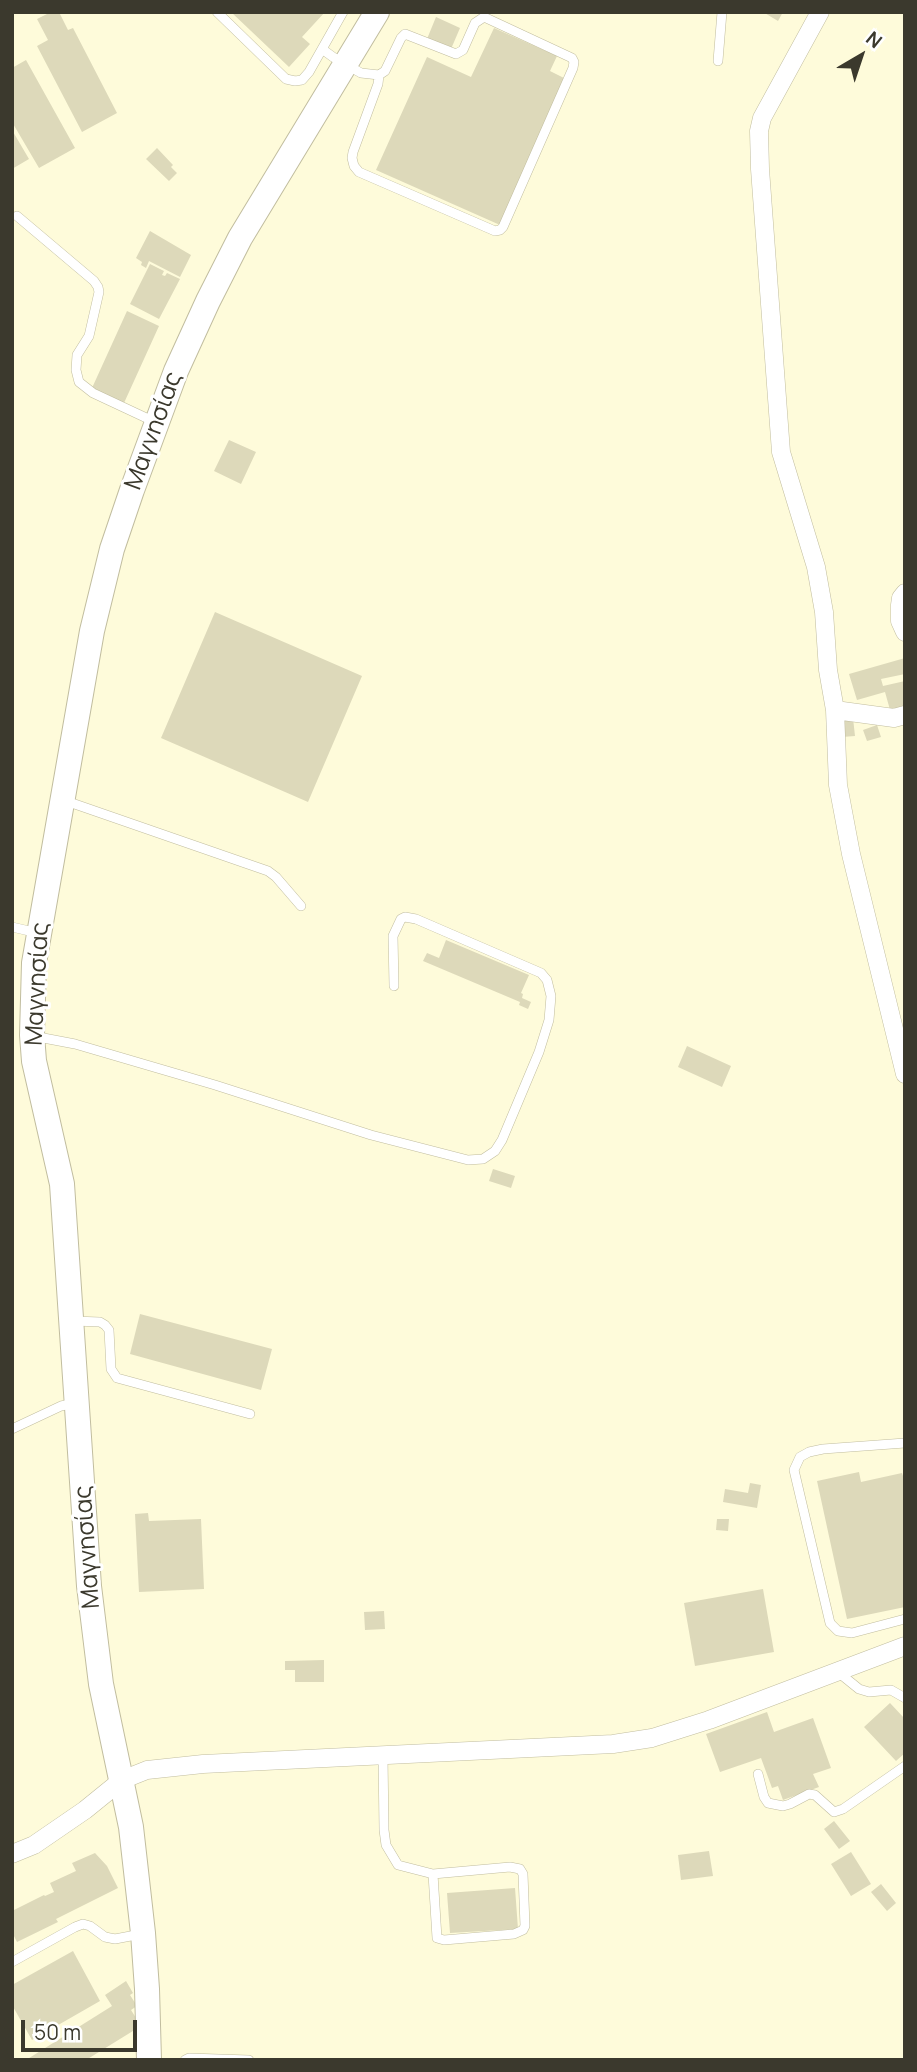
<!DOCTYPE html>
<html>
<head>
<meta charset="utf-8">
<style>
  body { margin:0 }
  #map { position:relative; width:917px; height:2072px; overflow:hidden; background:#fefbda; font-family:Manrope,sans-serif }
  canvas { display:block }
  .frame { position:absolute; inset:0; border:14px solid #3b392d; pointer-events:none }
  .north { position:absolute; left:826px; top:21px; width:70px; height:70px; -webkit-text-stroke:5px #fff; paint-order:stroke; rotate:39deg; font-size:19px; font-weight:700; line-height:28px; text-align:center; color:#3b392d }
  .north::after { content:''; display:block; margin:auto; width:24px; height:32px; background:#3b392d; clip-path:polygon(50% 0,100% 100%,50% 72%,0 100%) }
  .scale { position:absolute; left:21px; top:2020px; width:116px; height:32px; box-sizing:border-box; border:4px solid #3b392d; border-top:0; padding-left:9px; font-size:21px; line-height:24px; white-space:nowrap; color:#3b392d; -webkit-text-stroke:5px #fff; paint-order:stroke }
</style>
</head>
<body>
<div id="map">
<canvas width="917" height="2072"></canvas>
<div class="frame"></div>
<div class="north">N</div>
<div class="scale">50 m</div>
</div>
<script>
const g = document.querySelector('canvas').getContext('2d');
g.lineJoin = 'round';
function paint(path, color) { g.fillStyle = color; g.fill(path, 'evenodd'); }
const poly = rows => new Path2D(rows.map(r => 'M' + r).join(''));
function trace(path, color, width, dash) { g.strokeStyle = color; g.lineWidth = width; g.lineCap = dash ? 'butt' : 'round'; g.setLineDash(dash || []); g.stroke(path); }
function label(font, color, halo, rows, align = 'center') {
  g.font = font + ' Manrope,sans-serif'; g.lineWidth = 6; g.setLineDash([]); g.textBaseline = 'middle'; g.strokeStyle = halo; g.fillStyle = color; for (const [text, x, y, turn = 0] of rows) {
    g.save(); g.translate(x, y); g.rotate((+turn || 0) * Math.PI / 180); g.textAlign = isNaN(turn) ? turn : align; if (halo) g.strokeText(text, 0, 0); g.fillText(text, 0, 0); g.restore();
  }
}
const building = poly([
  [51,12,59,12,68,30,73,28,117,113,82,132,37,46,48,40,37,19],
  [231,12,325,12,302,37,310,44,289,67],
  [763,12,783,12,778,21],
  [436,17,460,28,451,49,427,39],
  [494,28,557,56,550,71,564,78,500,225,376,170,427,57,471,77],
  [26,60,75,148,39,168,12,122,12,68],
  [12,130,29,159,12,169],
  [157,148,173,165,171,167,177,173,169,181,146,159],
  [150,231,191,255,180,277,149,261,146,268,141,265,142,262,136,258],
  [150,264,164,271,162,275,165,276,167,273,180,279,159,319,130,304],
  [127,311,159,326,124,403,92,388],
  [229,440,256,452,241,484,214,471],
  [215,612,362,676,308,802,161,738],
  [905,658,905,674,881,679,883,686,905,681,905,713,892,717,885,692,857,700,849,674],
  [853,718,855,736,842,737,840,720],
  [877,725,881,737,867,741,863,730],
  [446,940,529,975,521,993,523,994,522,998,531,1002,528,1009,519,1005,520,1002,423,961,427,953,439,958],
  [687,1046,731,1066,722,1087,678,1067],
  [493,1169,515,1176,511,1188,489,1181],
  [140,1314,272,1349,261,1390,130,1354],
  [859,1472,861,1482,902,1473,905,1482,905,1607,847,1619,817,1481],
  [750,1483,761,1485,757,1508,723,1502,725,1489,748,1493],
  [148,1513,149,1521,201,1519,204,1589,139,1592,135,1514],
  [717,1519,729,1519,728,1531,716,1530],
  [763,1589,774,1652,695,1666,684,1603],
  [384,1611,385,1629,365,1630,364,1612],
  [324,1660,324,1682,295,1682,295,1670,285,1670,285,1661],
  [890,1703,905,1719,905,1753,896,1761,864,1727],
  [767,1712,774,1732,813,1718,831,1768,813,1774,819,1787,783,1800,778,1786,772,1788,761,1758,720,1772,706,1734],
  [834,1821,850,1841,839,1849,824,1829],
  [709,1851,713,1876,681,1880,678,1855],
  [851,1852,871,1884,851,1896,831,1864],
  [95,1853,107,1866,118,1888,56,1919,58,1922,17,1942,12,1932,12,1911,44,1895,45,1896,54,1892,50,1883,76,1871,72,1863],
  [881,1884,896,1903,887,1911,871,1892],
  [515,1888,518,1929,450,1933,447,1893],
  [73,1951,100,2001,32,2040,12,2005,12,1985],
  [126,1981,133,1993,130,1995,137,2006,131,2010,141,2026,86,2060,26,2060,112,2006,105,1995]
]);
const lane = poly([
  [217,12,286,79,295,81,302,80,309,72,343,12],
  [322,49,333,57,361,73,379,75,385,71,401,38,405,34,456,54,463,50,475,23,484,17,572,58,574,62,573,68,503,227,500,230,495,231,359,172,354,166,352,158,353,152,378,84,379,75],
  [718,61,722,12],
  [17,216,94,281,98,287,99,292,89,336,77,355,76,370,79,382,93,393,155,422],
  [66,801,268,871,276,877,301,906],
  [12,927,38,933],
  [33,1036,75,1044,215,1085,371,1135,468,1160,483,1159,495,1151,502,1140,539,1052,549,1020,551,996,547,980,541,973,416,919,405,917,401,919,393,936,394,986],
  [74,1321,100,1322,105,1325,109,1330,111,1369,117,1378,250,1414],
  [12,1429,61,1406,75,1403],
  [905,1443,823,1449,809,1452,800,1457,794,1470,830,1623,838,1631,852,1633,905,1619],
  [838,1672,859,1689,869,1692,891,1690,905,1698],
  [383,1756,384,1830,386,1845,398,1865,433,1874,510,1867,520,1869,523,1874,525,1926,523,1930,514,1934,444,1940,437,1938,433,1874],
  [758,1774,764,1797,768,1803,783,1806,790,1804,809,1794,815,1795,834,1812,843,1809,905,1766],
  [12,1962,75,1927,83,1924,90,1926,105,1937,115,1939,141,1934],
  [185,2060,189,2058,249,2060]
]);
const street = poly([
  [820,12,762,118,759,131,760,169,781,452,816,567,824,612,828,670,835,710,838,785,851,854,905,1074],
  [905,593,901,598,900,605,900,621,905,632],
  [835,710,894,718,905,715],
  [12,1854,34,1845,85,1810,122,1780,147,1770,203,1764,613,1744,652,1738,709,1720,905,1646]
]);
const secondary = poly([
  [149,2060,147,1989,143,1933,131,1827,101,1684,89,1586,62,1184,34,1061,32,1035,34,963,92,631,112,549,132,490,176,371,208,301,240,238,377,12]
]);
const streetNames = [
  ["Μαγνησίας",154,431,-70],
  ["Μαγνησίας",38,984,-87],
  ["Μαγνησίας",88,1547,-94]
];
paint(building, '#ddd9ba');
trace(lane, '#c1bd9f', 10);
trace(street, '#c1bd9f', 19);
trace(secondary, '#c1bd9f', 26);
trace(lane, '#fff', 9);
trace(street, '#fff', 18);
trace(secondary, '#fff', 24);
label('24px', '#3b392d', '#fff', streetNames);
</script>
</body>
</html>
